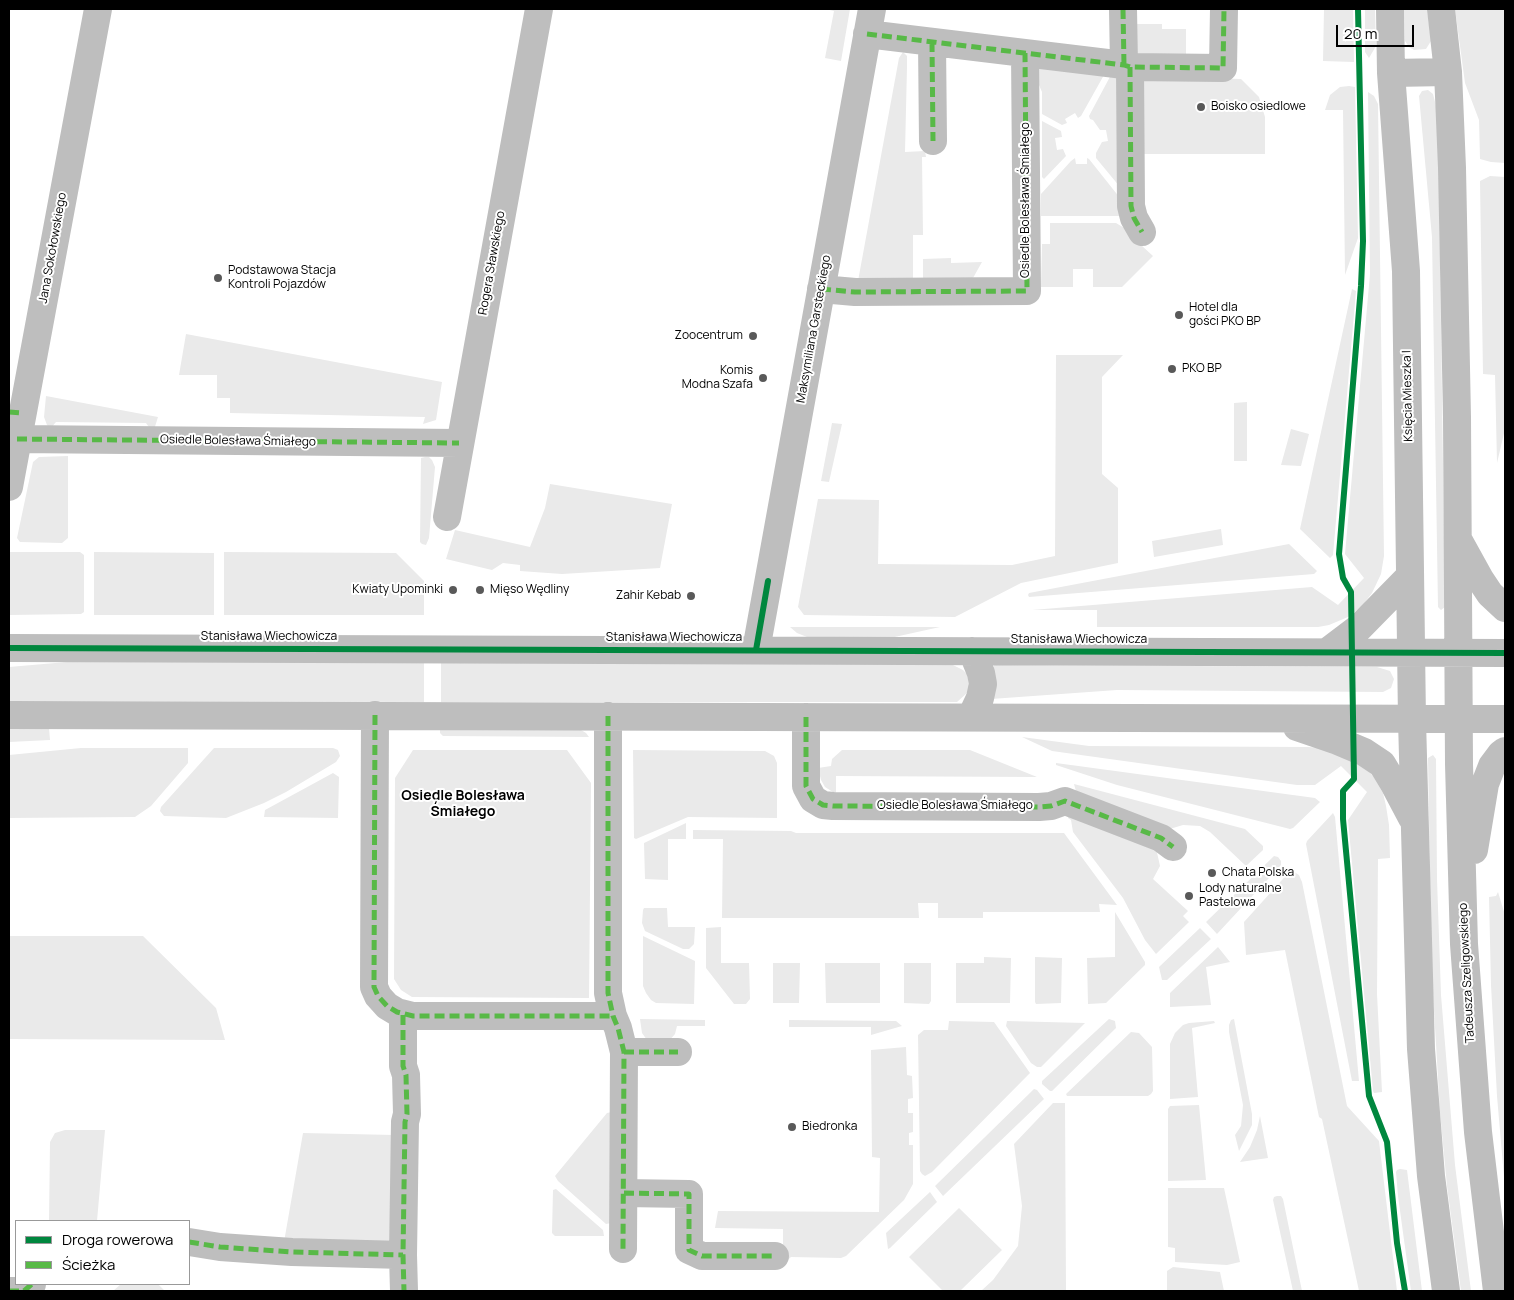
<!DOCTYPE html>
<html>
<head>
<meta charset="utf-8">
<style>
  body { margin:0 }
  #map { position:relative; width:1514px; height:1300px; overflow:hidden; background:#fff; font-family:Manrope,sans-serif }
  canvas { display:block }
  .frame { position:absolute; inset:0; border:10px solid #000; pointer-events:none }
  .legend { position:absolute; left:15px; top:1220px; width:175px; height:65px; box-sizing:border-box; background:#fff; border:1px solid #999; margin:0; padding:6px 9px; list-style:none; font-size:15px; color:#000 }
  .legend li { display:flex; align-items:center; gap:10px; height:25px }
  .legend b { width:25px; border:1px solid #999 }
  .scale { position:absolute; left:1336px; top:25px; width:78px; height:22px; box-sizing:border-box; border:2px solid #000; border-top:0; padding-left:6px; font-size:15px; line-height:18px; white-space:nowrap; color:#000; -webkit-text-stroke:4px #fff; paint-order:stroke }
</style>
</head>
<body>
<div id="map">
<canvas width="1514" height="1300"></canvas>
<div class="frame"></div>
<ul class="legend">
<li><b style="height:6px;background:#00873e"></b>Droga rowerowa</li>
<li><b style="height:6px;background:#58b947"></b>Ścieżka</li>
</ul>
<div class="scale">20 m</div>
</div>
<script>
const g = document.querySelector('canvas').getContext('2d');
g.lineJoin = 'round';
function paint(path, color) { g.fillStyle = color; g.fill(path, 'evenodd'); }
const poly = rows => new Path2D(rows.map(r => 'M' + r).join(''));
function trace(path, color, width, dash) { g.strokeStyle = color; g.lineWidth = width; g.lineCap = dash ? 'butt' : 'round'; g.setLineDash(dash || []); g.stroke(path); }
function label(font, color, halo, rows, align = 'center') {
  g.font = font + ' Manrope,sans-serif'; g.lineWidth = 4; g.setLineDash([]); g.textBaseline = 'middle'; g.strokeStyle = halo; g.fillStyle = color; for (const [text, x, y, turn = 0] of rows) {
    g.save(); g.translate(x, y); g.rotate((+turn || 0) * Math.PI / 180); g.textAlign = isNaN(turn) ? turn : align; if (halo) g.strokeText(text, 0, 0); g.fillText(text, 0, 0); g.restore();
  }
}
const green = poly([
  [825,9,850,9,841,61,825,58,834,11],
  [1324,9,1353,9,1354,62,1323,61],
  [1365,9,1375,9,1376,46,1369,58,1365,52],
  [1404,9,1427,9,1431,41,1426,49,1414,50,1409,47,1405,41],
  [1455,9,1505,9,1505,163,1491,162,1480,159,1479,120,1465,83],
  [1131,24,1162,24,1162,29,1186,29,1186,61,1132,61],
  [903,52,907,56,907,67,905,152,925,151,926,157,922,157,923,235,913,235,913,287,858,281,899,58],
  [1030,66,1104,75,1081,116,1078,118,1075,113,1065,119,1067,123,1062,125,1042,114,1042,92,1039,85,1035,81],
  [1121,70,1120,187,1096,158,1096,153,1102,142,1108,141,1106,130,1100,130,1093,120,1090,119,1089,116,1112,73],
  [1140,76,1241,79,1259,97,1265,117,1265,154,1140,154],
  [1349,86,1355,87,1358,238,1345,275,1343,110,1325,110,1330,95,1340,87],
  [1428,90,1433,94,1438,114,1445,607,1441,610,1438,607,1432,237,1419,96,1422,91],
  [1368,92,1374,96,1378,104,1384,556,1381,574,1372,593,1362,606,1348,617,1329,625,1318,627,1097,627,1097,610,1032,610,1312,587,1338,605,1364,578,1345,554,1370,274],
  [1042,121,1061,131,1062,137,1055,138,1057,150,1063,149,1066,156,1044,179,1042,177],
  [1075,158,1076,164,1087,164,1087,158,1089,159,1120,198,1119,216,1041,216,1041,194,1071,161],
  [1490,176,1505,177,1505,429,1497,463,1495,375,1483,374,1480,181],
  [1050,223,1116,223,1126,229,1129,234,1153,256,1122,287,1093,287,1093,269,1073,269,1073,287,1041,287,1042,244,1050,244],
  [951,258,951,263,982,262,973,278,923,287,923,259],
  [1352,289,1356,291,1333,555,1330,558,1300,529],
  [186,334,442,382,436,420,423,424,425,417,230,413,230,398,217,398,217,375,179,375],
  [1056,355,1123,355,1102,377,1102,474,1118,488,1118,563,1021,583,955,617,804,615,798,607,818,499,879,500,878,564,1012,565,1055,556],
  [46,396,158,417,153,433,146,423,56,422,50,429,47,425,44,417],
  [1247,402,1247,461,1234,461,1234,403],
  [832,423,842,424,829,482,821,481],
  [1291,429,1309,434,1301,466,1281,465],
  [68,456,68,538,62,543,20,542,17,538,33,462,39,457],
  [425,457,429,457,432,460,435,467,429,538,426,545,422,544,420,542,421,458],
  [550,484,672,504,660,568,562,574,520,571,520,565,503,563,492,570,446,559,455,530,530,547,545,508],
  [1221,529,1223,545,1154,557,1152,541],
  [1289,544,1317,571,1314,574,1029,597,1028,595,1029,593],
  [10,552,80,552,84,555,84,612,81,614,9,615,9,553],
  [94,552,214,553,214,615,94,615],
  [224,552,396,553,424,581,424,615,224,615],
  [790,627,940,627,890,638,807,637,797,633],
  [67,662,424,662,424,702,9,701,9,667],
  [441,663,941,664,953,665,963,670,968,675,969,687,967,693,957,702,441,702],
  [994,665,1377,667,1390,671,1394,679,1391,688,1383,692,1117,690,991,699],
  [9,727,49,728,50,740,9,742],
  [440,728,581,730,586,733,589,737,443,736,440,733],
  [1022,737,1089,746,1308,747,1323,748,1339,753,1366,768,1373,776,1383,793,1386,806,1389,825,1390,858,1378,859,1377,994,1382,1092,1374,1093,1373,1091,1348,820,1367,792,1341,766,1315,785,1297,785,1052,751],
  [81,748,188,748,188,763,151,806,135,817,9,818,9,755],
  [214,748,333,748,338,750,340,756,336,762,286,792,264,803,226,818,164,816,160,811,161,807],
  [413,750,567,750,591,783,589,998,412,997,401,990,394,979,395,778],
  [633,750,765,751,774,756,777,763,777,818,688,817,636,839,634,838],
  [842,750,970,750,1037,777,836,776,836,794,825,787,821,780,818,768,831,766,832,759],
  [1433,755,1436,759,1437,879,1441,995,1455,1165,1471,1291,1461,1291,1447,1186,1440,1112,1432,976,1430,879,1428,758],
  [1056,763,1315,798,1320,802,1293,828,1290,829,1117,785,1056,765],
  [333,773,339,777,338,818,264,817,265,810],
  [1074,784,1245,829,1263,846,1263,850,1246,866,1210,832,1200,826,1183,825,1163,831,1078,799],
  [1067,806,1156,848,1160,866,1153,879,1188,911,1183,916,1189,922,1156,954,1145,940,1123,898,1073,832,1071,820,1068,818],
  [1333,813,1335,817,1359,1081,1352,1081,1306,844,1307,841],
  [686,823,686,839,668,839,668,880,645,879,644,843],
  [693,830,791,831,796,833,1064,833,1117,905,1099,904,1100,912,983,912,983,918,938,918,938,903,918,903,919,918,722,918,723,839,693,839],
  [1274,856,1278,857,1281,861,1281,865,1217,934,1206,922],
  [1291,870,1299,875,1302,882,1347,1106,1379,1141,1397,1291,1359,1291,1322,1119,1319,1117,1285,950,1246,955,1244,922],
  [1498,892,1505,915,1505,1189,1497,1096,1491,985,1489,897,1496,896],
  [644,908,667,908,668,927,695,927,694,944,689,949,683,949,645,931,642,923,643,910],
  [1115,912,1145,962,1145,965,1106,1003,1088,1004,1087,958,1115,957],
  [721,927,721,963,749,963,750,999,746,1004,734,1004,706,968,706,928],
  [1200,928,1211,939,1167,980,1162,980,1159,967],
  [9,936,143,936,216,1008,225,1040,9,1039],
  [643,936,695,961,694,1004,656,1003,651,1000,646,993,643,986],
  [1218,947,1230,962,1206,967,1211,1005,1170,1007,1170,993],
  [984,957,1011,958,1010,1003,956,1003,956,963,984,963],
  [1035,957,1062,958,1061,1003,1036,1004,1035,1002],
  [773,963,800,963,799,1003,773,1003],
  [825,963,880,963,880,1003,826,1003],
  [904,963,931,963,931,1001,929,1004,904,1003],
  [640,1019,705,1020,705,1026,677,1026,675,1034,668,1042,647,1040,642,1033],
  [1109,1019,1115,1021,1116,1028,1052,1091,1050,1091,1042,1084,1042,1081],
  [1234,1019,1252,1114,1252,1125,1239,1151,1235,1135,1241,1126,1243,1105,1229,1032,1229,1025,1231,1020],
  [789,1020,896,1021,902,1026,871,1035,871,1027,789,1027],
  [949,1021,994,1022,1030,1073,932,1172,925,1176,922,1174,920,1171,918,1035,924,1030,948,1030],
  [1007,1021,1085,1023,1041,1067,1037,1067,1031,1063,1006,1026],
  [1214,1021,1215,1023,1192,1028,1198,1097,1170,1099,1170,1044,1175,1033,1183,1025,1189,1023],
  [1131,1032,1139,1033,1152,1047,1153,1091,1151,1094,1148,1096,1067,1096,1066,1094],
  [906,1047,907,1075,912,1076,913,1098,908,1099,908,1113,913,1113,913,1132,909,1133,909,1145,913,1145,913,1184,904,1200,846,1256,841,1258,791,1257,783,1264,783,1229,715,1228,718,1211,879,1212,880,1158,872,1157,871,1050],
  [1034,1089,1037,1090,1044,1099,943,1196,935,1186],
  [1053,1103,1065,1103,1066,1291,981,1291,993,1280,1018,1246,1022,1206,1014,1144],
  [1199,1105,1206,1180,1168,1181,1168,1109,1170,1106],
  [612,1112,611,1223,606,1224,558,1181,555,1176,607,1113],
  [1260,1116,1268,1158,1240,1162,1250,1147,1257,1130],
  [65,1130,105,1130,97,1221,49,1221,50,1142,55,1133],
  [303,1133,394,1135,394,1244,284,1242],
  [1400,1169,1407,1170,1422,1291,1411,1291,1398,1196,1396,1172,1397,1170],
  [1168,1188,1224,1188,1240,1262,1227,1265,1175,1262,1175,1248,1168,1247],
  [556,1189,603,1230,604,1236,555,1236,552,1233,553,1190],
  [930,1192,937,1202,890,1248,888,1249,886,1233],
  [1277,1196,1281,1196,1283,1199,1302,1291,1293,1291,1273,1200,1274,1197],
  [959,1208,1002,1250,960,1291,943,1291,909,1257],
  [1173,1267,1220,1272,1224,1291,1167,1291,1167,1271],
  [121,1284,158,1284,165,1291,113,1291]
]);
const minor = poly([
  [1123,9,1124,65],
  [1390,9,1391,73,1406,271,1412,720,1421,1049,1431,1176,1446,1291],
  [1441,9,1448,72,1452,168,1457,417,1459,764,1464,944,1478,1132,1497,1291],
  [867,34,1124,65,1130,67,1223,68,1224,9],
  [932,42,933,141],
  [1130,67,1131,206,1134,218,1142,232],
  [1391,73,1448,72],
  [821,289,855,292,1027,291,1025,53],
  [17,439,459,443],
  [9,487,98,9],
  [447,517,539,9],
  [1459,541,1480,579,1490,594,1505,608],
  [9,648,1505,653],
  [756,650,872,9],
  [1327,652,1360,627,1410,576],
  [9,715,1505,719],
  [375,715,374,987,378,996,387,1006,397,1012,413,1016,613,1016],
  [608,716,608,993,613,1016,618,1028,624,1052,623,1249],
  [806,717,806,786,813,799,823,805,833,806,1039,807,1051,806,1065,801,1161,838,1173,847],
  [971,717,980,698,983,684,981,673,972,651],
  [1297,727,1338,741,1364,752,1382,764,1394,784,1412,818],
  [1474,850,1485,784,1492,766,1501,754,1505,751],
  [403,1015,403,1066,406,1075,407,1114,405,1122,403,1255,404,1291],
  [624,1052,678,1052],
  [624,1193,689,1194,689,1250,702,1256,775,1256],
  [189,1242,220,1247,292,1252,403,1255],
  [9,1291,24,1291,32,1284]
]);
const quiet = poly([
  [1123,9,1124,65],
  [867,34,1124,65,1130,67,1223,68,1224,9],
  [932,42,933,141],
  [1130,67,1131,206,1134,218,1142,232],
  [821,289,855,292,1027,291,1025,53],
  [9,412,22,413],
  [17,439,459,443],
  [375,715,374,987,378,996,387,1006,397,1012,413,1016,613,1016],
  [608,716,608,993,613,1016,618,1028,624,1052,623,1249],
  [806,717,806,786,813,799,823,805,833,806,1039,807,1051,806,1065,801,1161,838,1173,847],
  [403,1015,403,1066,406,1075,407,1114,405,1122,403,1255,404,1291],
  [624,1052,678,1052],
  [624,1193,689,1194,689,1250,702,1256,775,1256],
  [189,1242,220,1247,292,1252,403,1255],
  [9,1291,24,1291,32,1284]
]);
const cycleway = poly([
  [1358,9,1363,241,1361,286,1339,554,1343,578,1351,592,1354,779,1343,791,1343,819,1369,1096,1387,1142,1397,1243,1405,1291],
  [9,648,1505,653],
  [756,650,768,581]
]);
const markers = [
  [1201,107,5,"#595959"],
  [218,278,5,"#595959"],
  [1179,315,5,"#595959"],
  [753,336,5,"#595959"],
  [1172,369,5,"#595959"],
  [763,378,5,"#595959"],
  [453,590,5,"#595959"],
  [480,590,5,"#595959"],
  [691,596,5,"#595959"],
  [1212,873,5,"#595959"],
  [1189,896,5,"#595959"],
  [792,1127,5,"#595959"]
];
const poiNames = [
  ["Boisko osiedlowe",1211,107],
  ["Podstawowa Stacja",228,271],
  ["Kontroli Pojazdów",228,285],
  ["Hotel dla",1189,308],
  ["gości PKO BP",1189,322],
  ["Zoocentrum",743,336,"right"],
  ["PKO BP",1182,369],
  ["Komis",753,371,"right"],
  ["Modna Szafa",753,385,"right"],
  ["Kwiaty Upominki",443,590,"right"],
  ["Mięso Wędliny",490,590],
  ["Zahir Kebab",681,596,"right"],
  ["Chata Polska",1222,873],
  ["Lody naturalne",1199,889],
  ["Pastelowa",1199,903],
  ["Biedronka",802,1127]
];
const streetNames = [
  ["Osiedle Bolesława Śmiałego",1026,200,-90],
  ["Jana Sokołowskiego",53,248,-80],
  ["Rogera Sławskiego",492,263,-80],
  ["Maksymiliana Garsteckiego",814,329,-80],
  ["Księcia Mieszka I",1408,396,-91],
  ["Osiedle Bolesława Śmiałego",238,441,1],
  ["Stanisława Wiechowicza",269,637],
  ["Stanisława Wiechowicza",674,638],
  ["Stanisława Wiechowicza",1079,640],
  ["Osiedle Bolesława Śmiałego",955,806],
  ["Tadeusza Szeligowskiego",1467,973,-93]
];
const neighbourhoodNames = [
  ["Osiedle Bolesława",463,796],
  ["Śmiałego",463,812]
];
paint(green, '#eaeaea');
trace(minor, '#bebebe', 28);
trace(quiet, '#58b947', 5, [10, 5]);
trace(cycleway, '#00873e', 6);
for (const [x, y, r, color] of markers) { const dot = new Path2D(); dot.arc(x, y, r, 0, 2 * Math.PI); g.fillStyle = color; g.fill(dot); trace(dot, '#fff', 2); }
label('12px', '#000', '#fff', poiNames, 'left');
label('12px', '#000', '#fff', streetNames);
label('bold 14px', '#000', '#fff', neighbourhoodNames);
</script>
</body>
</html>
